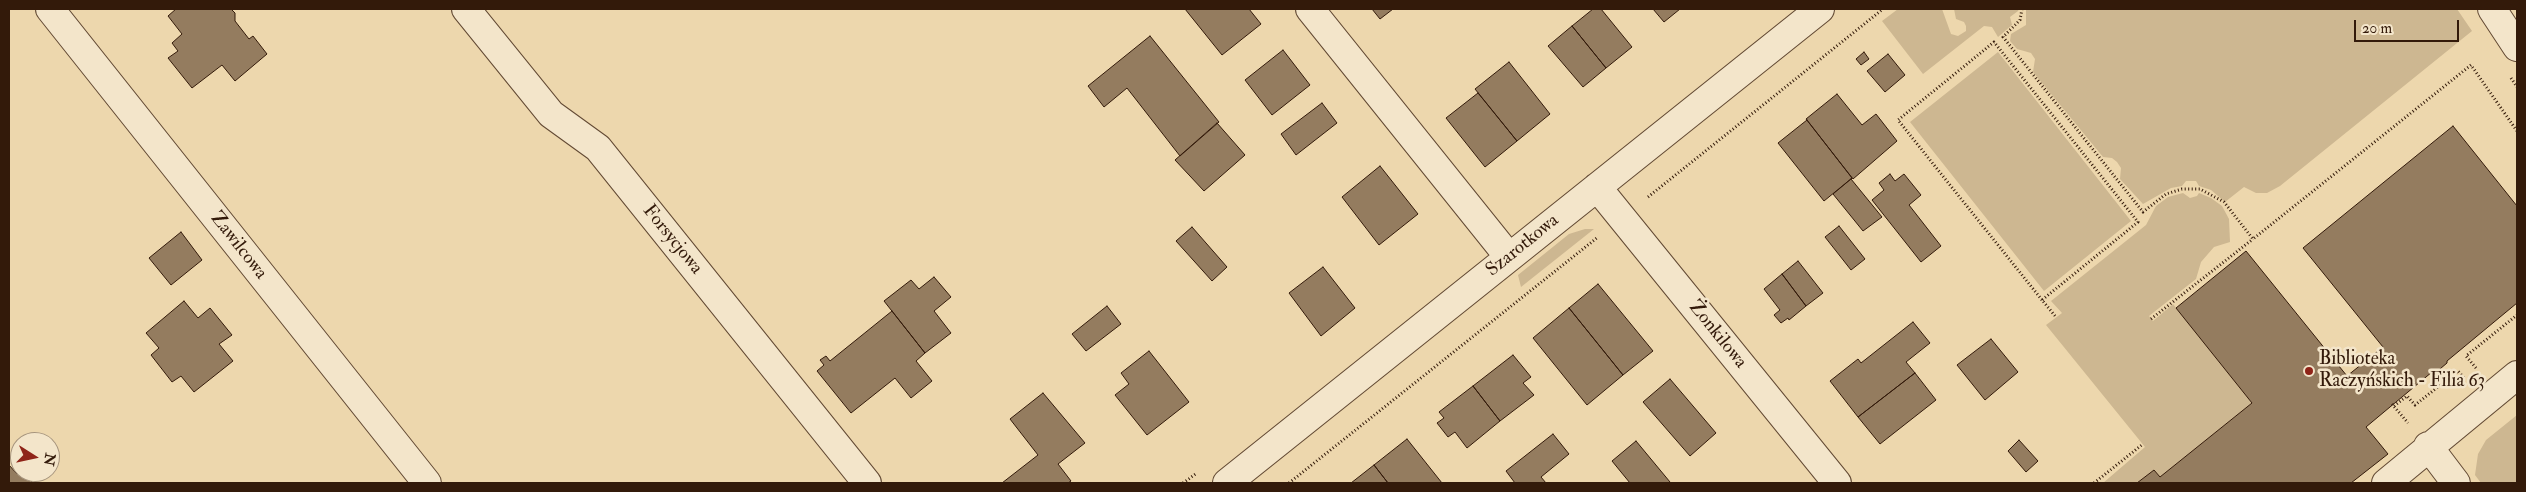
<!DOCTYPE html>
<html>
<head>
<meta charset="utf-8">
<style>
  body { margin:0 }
  #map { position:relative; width:2526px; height:492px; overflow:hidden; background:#edd7ad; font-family:"IM FELL Double Pica",serif }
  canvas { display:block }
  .frame { position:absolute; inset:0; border:10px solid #331a0a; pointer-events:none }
  .north { position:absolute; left:10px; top:432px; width:50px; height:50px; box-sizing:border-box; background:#f3e5ca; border:1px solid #a6947d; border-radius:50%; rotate:100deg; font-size:14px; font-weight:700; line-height:20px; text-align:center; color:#331a0a }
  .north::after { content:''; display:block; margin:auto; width:18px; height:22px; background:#8f2418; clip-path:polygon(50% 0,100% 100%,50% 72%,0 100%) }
  .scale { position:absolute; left:2354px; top:20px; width:105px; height:22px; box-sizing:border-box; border:2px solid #331a0a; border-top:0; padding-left:6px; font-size:15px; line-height:18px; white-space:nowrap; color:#331a0a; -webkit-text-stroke:4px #f3e5ca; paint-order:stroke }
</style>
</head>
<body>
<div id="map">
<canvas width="2526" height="492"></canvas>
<div class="frame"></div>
<div class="north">N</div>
<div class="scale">20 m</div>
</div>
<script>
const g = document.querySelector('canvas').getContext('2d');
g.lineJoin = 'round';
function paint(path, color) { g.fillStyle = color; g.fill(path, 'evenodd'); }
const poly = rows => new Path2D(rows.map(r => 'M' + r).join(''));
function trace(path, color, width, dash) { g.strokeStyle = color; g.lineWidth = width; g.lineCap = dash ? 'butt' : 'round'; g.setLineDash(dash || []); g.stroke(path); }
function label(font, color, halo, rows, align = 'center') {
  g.font = font + ' "IM FELL Double Pica",serif'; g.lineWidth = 5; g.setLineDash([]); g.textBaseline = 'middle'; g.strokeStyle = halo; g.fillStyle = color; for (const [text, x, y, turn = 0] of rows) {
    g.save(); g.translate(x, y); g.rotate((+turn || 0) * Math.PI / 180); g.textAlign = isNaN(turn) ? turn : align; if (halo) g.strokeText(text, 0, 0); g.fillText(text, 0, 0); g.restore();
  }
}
const green = poly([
  [1898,9,1942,9,1951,34,1958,36,1966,31,1966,26,1964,22,1956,19,1954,9,2019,9,2018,11,2010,17,2012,25,1998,37,1992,27,1984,26,1923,74,1882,21],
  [2026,9,2457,9,2472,31,2280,186,2267,193,2256,193,2244,187,2225,202,2211,190,2199,186,2196,181,2186,181,2182,186,2171,188,2143,204,2120,179,2121,168,2117,162,2112,158,2103,157,2033,72,2035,59,2031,53,2017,49,2010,41,2011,34,2026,25],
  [1998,52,2131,221,2044,291,1910,122],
  [2183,193,2190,198,2197,196,2199,193,2211,198,2222,206,2229,219,2230,242,2214,247,2201,262,2196,279,2149,316,2153,321,2173,304,2252,403,2160,477,2154,470,2137,483,2103,483,2145,447,2046,325,2062,313,2051,301,2146,225,2156,206,2168,197],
  [1585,229,1594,229,1521,287,1518,275,1569,234],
  [2517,415,2517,483,2481,483,2475,475,2478,454,2486,440]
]);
const building = poly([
  [176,9,231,9,235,13,235,21,249,39,253,36,267,54,235,81,222,65,192,88,168,58,178,51,172,43,182,34,168,16,176,9],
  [1185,9,1249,9,1261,24,1222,55,1185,9],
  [1372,9,1393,9,1380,19,1372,9],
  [1593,9,1601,9,1632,47,1606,68,1572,26,1593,9],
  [1653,9,1680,9,1664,22,1653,9],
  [1572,26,1606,68,1583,87,1548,46,1572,26],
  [1150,36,1219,122,1180,156,1127,88,1104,107,1088,86,1150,36],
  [1283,50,1310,85,1272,115,1245,80,1283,50],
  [1864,52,1869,59,1861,65,1856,59,1864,52],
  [1888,54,1905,75,1885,92,1867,71,1888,54],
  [1509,62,1550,114,1517,141,1475,89,1509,62],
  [1478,93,1517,141,1485,167,1446,118,1478,93],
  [1837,94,1862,125,1876,114,1897,141,1853,179,1806,119,1837,94],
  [1322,103,1337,123,1296,155,1281,134,1322,103],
  [1807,120,1852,178,1824,201,1778,143,1807,120],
  [1217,123,1245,155,1204,191,1175,160,1217,123],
  [2453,126,2517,206,2517,303,2447,361,2447,363,2434,374,2432,372,2366,427,2388,454,2351,483,2137,483,2154,470,2160,477,2252,403,2176,308,2246,251,2347,376,2383,347,2303,248,2453,126],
  [1380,166,1418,214,1379,245,1342,197,1380,166],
  [1890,174,1895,181,1904,174,1921,195,1909,205,1941,246,1921,262,1872,200,1884,190,1879,183,1890,174],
  [1851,179,1882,217,1863,231,1833,194,1851,179],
  [1839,226,1865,259,1851,270,1825,237,1839,226],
  [1192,227,1227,267,1212,281,1176,241,1192,227],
  [181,232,202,260,171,285,149,258,181,232],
  [1798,261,1823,293,1806,306,1782,274,1798,261],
  [1323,267,1355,308,1321,336,1289,293,1323,267],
  [1782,274,1806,306,1789,320,1788,318,1781,323,1774,315,1780,310,1764,289,1782,274],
  [934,277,951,297,934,311,951,333,925,353,884,301,911,280,919,289,934,277],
  [1598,284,1653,351,1623,375,1569,308,1598,284],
  [184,301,198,318,210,308,232,335,219,344,233,361,194,392,181,376,172,382,151,355,159,348,146,333,184,301],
  [1107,306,1121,324,1086,351,1072,334,1107,306],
  [1569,308,1623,375,1587,405,1533,338,1569,308],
  [892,311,925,353,916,361,932,381,911,398,895,378,851,413,817,371,824,365,820,360,826,356,830,361,892,311],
  [1913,322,1930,343,1906,362,1915,373,1858,417,1830,381,1858,359,1861,363,1913,322],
  [1991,339,2018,372,1985,400,1957,365,1991,339],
  [1149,351,1189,402,1147,435,1115,395,1129,384,1121,373,1149,351],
  [1513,355,1531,377,1523,383,1534,395,1500,421,1473,386,1513,355],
  [1915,373,1936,400,1880,444,1858,417,1915,373],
  [1670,379,1716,433,1690,456,1643,402,1670,379],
  [1473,386,1500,421,1467,448,1455,432,1448,437,1437,423,1444,418,1439,412,1473,386],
  [1043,393,1085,443,1058,464,1071,481,1068,483,1002,483,1038,455,1010,419,1043,393],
  [1553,434,1569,454,1541,477,1546,483,1515,483,1506,471,1553,434],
  [1407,439,1442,483,1388,483,1374,465,1407,439],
  [2019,440,2038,461,2026,472,2008,451,2019,440],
  [1636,441,1670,482,1669,483,1630,483,1612,461,1636,441],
  [9,465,17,474,24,472,33,483,9,483,9,465],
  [1374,465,1388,483,1351,483,1374,465]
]);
const path = poly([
  [2022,9,2020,20,2003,37,2143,212,2166,194,2182,189,2200,189,2224,202,2253,239,2471,65,2517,131],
  [2511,78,2517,87],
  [1648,197,1883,9],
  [2042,300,1898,120,1994,42,2138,222,2042,300,2056,317],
  [2151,319,2253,239],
  [2476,368,2466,356,2517,315],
  [2392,404,2408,423],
  [2394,406,2407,396,2415,405,2458,371,2464,378],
  [1183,483,1197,473],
  [1289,483,1598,237],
  [2094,483,2143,444]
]);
const minor = poly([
  [50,9,427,483],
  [466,9,551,114,598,148,867,483],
  [1310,9,1509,257],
  [2492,9,2517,47],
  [1597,187,1837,483],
  [2428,446,2456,483],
  [1227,483,1820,9],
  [2386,483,2517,375]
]);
const markers = [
  [2309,371,5,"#8f2418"]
];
const streetNames = [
  ["Forsycjowa",672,240,51],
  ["Zawilcowa",238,246,52],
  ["Szarotkowa",1523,246,-39],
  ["Żonkilowa",1717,335,51]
];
const poiNames = [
  ["Biblioteka",2319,360],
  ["Raczyńskich - Filia 63",2319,382]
];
paint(green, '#cdb791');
paint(building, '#947c5f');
trace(building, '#331a0a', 1);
trace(minor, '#624933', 30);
trace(path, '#331a0a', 3, [1, 2.5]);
trace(minor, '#f3e5ca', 28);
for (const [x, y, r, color] of markers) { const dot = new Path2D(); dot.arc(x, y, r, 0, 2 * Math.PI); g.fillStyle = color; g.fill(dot); trace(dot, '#f3e5ca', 2); }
label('19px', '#331a0a', '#f3e5ca', streetNames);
label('19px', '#331a0a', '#f3e5ca', poiNames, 'left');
</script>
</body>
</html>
